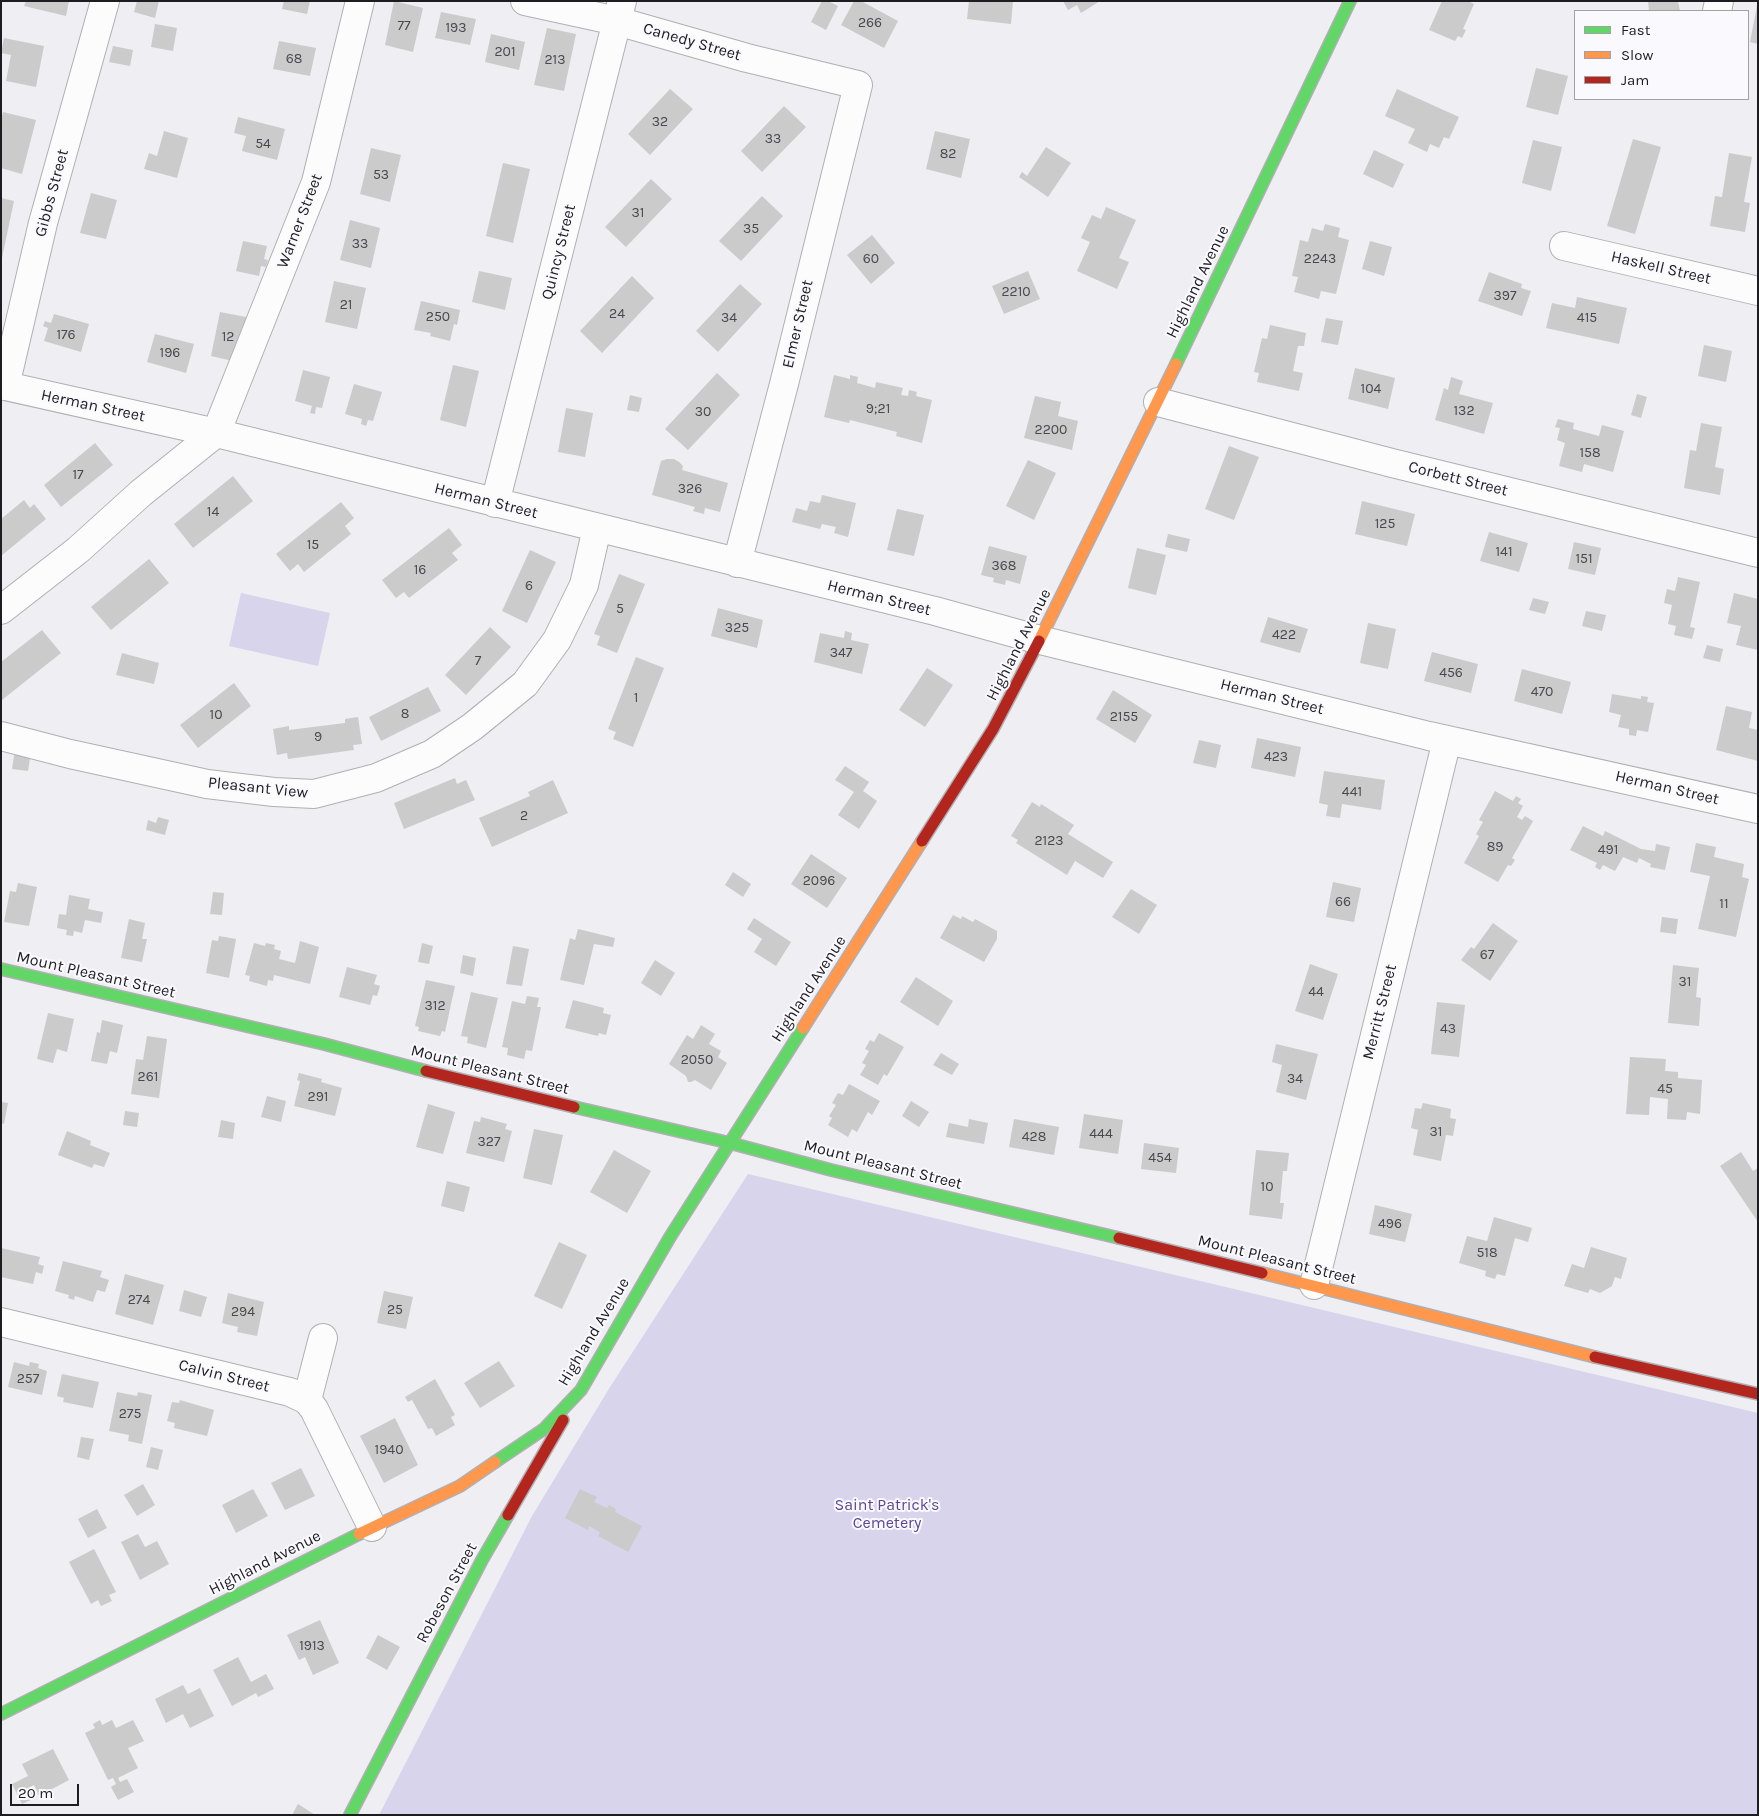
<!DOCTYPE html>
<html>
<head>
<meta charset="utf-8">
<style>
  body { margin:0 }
  #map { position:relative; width:1759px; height:1816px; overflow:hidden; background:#eeeef3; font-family:Karla,sans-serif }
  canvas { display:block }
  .frame { position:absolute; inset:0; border:2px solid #1d1d21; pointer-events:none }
  .legend { position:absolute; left:1574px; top:10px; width:175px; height:90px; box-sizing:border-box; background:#faf9fe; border:1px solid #a2a1a6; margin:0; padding:6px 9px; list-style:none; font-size:15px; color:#1d1d21 }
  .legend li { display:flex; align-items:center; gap:10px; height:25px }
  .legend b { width:25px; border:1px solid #a2a1a6 }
  .scale { position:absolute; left:10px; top:1784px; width:69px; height:22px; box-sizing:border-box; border:2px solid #1d1d21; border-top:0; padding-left:6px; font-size:15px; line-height:18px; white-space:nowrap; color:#1d1d21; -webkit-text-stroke:4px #faf9fe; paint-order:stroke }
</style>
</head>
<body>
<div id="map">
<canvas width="1759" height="1816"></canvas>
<div class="frame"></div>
<ul class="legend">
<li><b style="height:6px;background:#63d668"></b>Fast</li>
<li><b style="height:6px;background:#ff974d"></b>Slow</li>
<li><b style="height:6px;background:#b3261e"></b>Jam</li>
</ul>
<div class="scale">20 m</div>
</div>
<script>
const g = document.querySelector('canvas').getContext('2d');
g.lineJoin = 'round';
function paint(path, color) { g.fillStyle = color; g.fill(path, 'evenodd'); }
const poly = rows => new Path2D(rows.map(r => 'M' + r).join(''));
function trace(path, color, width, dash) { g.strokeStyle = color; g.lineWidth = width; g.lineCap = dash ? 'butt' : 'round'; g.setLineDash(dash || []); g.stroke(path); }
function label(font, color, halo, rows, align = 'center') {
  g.font = font + ' Karla,sans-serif'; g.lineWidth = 4; g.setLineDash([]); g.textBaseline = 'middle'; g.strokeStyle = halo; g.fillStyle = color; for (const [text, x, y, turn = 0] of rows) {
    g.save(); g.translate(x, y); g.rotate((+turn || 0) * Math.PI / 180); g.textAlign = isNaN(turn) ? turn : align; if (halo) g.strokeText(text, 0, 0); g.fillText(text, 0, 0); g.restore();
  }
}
const green = poly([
  [241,593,330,613,318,666,229,646],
  [748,1174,1758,1413,1758,1815,379,1815,532,1516,610,1387]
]);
const building = poly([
  [26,1,69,1,66,16,24,6],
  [137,1,159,1,155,18,134,12],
  [284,1,310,1,307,14,282,9],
  [394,1,423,8,413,52,385,45],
  [822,1,828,1,838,6,826,30,811,22],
  [854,1,861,1,898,21,884,48,841,25],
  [969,1,1013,1,1011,24,967,19],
  [1063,1,1100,1,1081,13,1077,5,1068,10],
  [1442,1,1468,1,1474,4,1463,29,1466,30,1462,38,1458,36,1455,41,1429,30],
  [1648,1,1678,1,1680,11,1649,11],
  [1757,6,1758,6,1758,44,1750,42],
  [441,12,476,19,470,45,435,38],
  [155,24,177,28,173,51,151,47],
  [547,28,576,34,564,91,534,85],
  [491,34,525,42,519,70,485,62],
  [4,38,44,46,36,87,6,81,11,55,1,53],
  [279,41,316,48,310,76,273,69],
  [113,46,133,50,130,66,109,62],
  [1536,68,1568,76,1558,115,1526,107],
  [670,89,693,109,650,155,628,134],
  [1397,89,1459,117,1449,139,1444,137,1439,148,1430,144,1427,152,1408,143,1415,129,1385,116],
  [784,106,806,127,762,172,741,151],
  [3,112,36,120,22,174,1,168,1,120],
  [238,117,285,129,277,160,242,151,246,136,234,133],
  [164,131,188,138,177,178,144,169,149,153,157,156],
  [935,131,970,139,961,178,926,169],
  [1633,139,1661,147,1635,234,1607,226],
  [1533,140,1562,147,1551,191,1522,183],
  [1046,147,1071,163,1048,197,1019,177,1022,172,1027,176],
  [371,148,401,155,390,202,360,194],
  [1374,150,1404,164,1393,188,1363,174],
  [1729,153,1752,157,1744,202,1750,203,1745,232,1710,226,1715,196,1722,197],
  [503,163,530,169,513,243,486,236],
  [651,179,672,199,626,247,605,227],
  [91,193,117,200,106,239,80,233],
  [762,196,783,216,741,261,719,241],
  [1,198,14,201,2,258,1,258],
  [1106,207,1136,220,1119,258,1129,262,1117,289,1077,271,1090,242,1081,238,1092,215,1101,219],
  [350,220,380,228,371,268,340,260],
  [1325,224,1340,228,1338,237,1349,240,1336,294,1321,291,1319,299,1294,292,1298,277,1292,276,1300,240,1308,242,1312,228,1323,231],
  [872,235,895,263,871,284,847,255],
  [243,241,267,246,264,259,268,260,266,267,261,266,259,276,236,271],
  [1370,241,1392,247,1384,276,1362,269],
  [479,271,512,278,505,310,472,302],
  [1028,271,1040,299,1004,314,992,286],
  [1489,272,1522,284,1521,288,1531,291,1522,316,1478,301],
  [632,276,654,298,602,353,580,331],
  [334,281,366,288,357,329,325,322],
  [740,284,762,304,718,352,696,331],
  [1577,297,1627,308,1619,344,1546,328,1552,303,1575,308],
  [421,301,460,310,457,325,454,324,450,341,430,336,431,333,414,330],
  [220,312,246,317,237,362,211,356],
  [54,314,89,324,81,352,44,341,48,328,43,326,45,321,51,323],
  [1326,318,1343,321,1338,345,1321,342],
  [1270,325,1306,333,1304,346,1298,346,1293,371,1303,373,1299,391,1257,382,1259,373,1254,372,1262,338,1267,339],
  [155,334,194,344,186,373,147,362],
  [1704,345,1732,351,1726,382,1698,376],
  [453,365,479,371,466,427,440,420],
  [1355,368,1395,378,1388,409,1348,399],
  [303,370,330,377,322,408,316,407,315,414,310,413,312,406,295,401],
  [717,373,740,395,688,450,665,429],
  [834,375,850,379,850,375,858,377,857,383,875,388,876,382,903,388,901,395,908,396,909,390,917,392,916,396,932,400,922,443,896,436,897,432,850,420,849,423,824,417],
  [1451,377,1463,381,1459,394,1493,403,1484,434,1435,420,1444,388,1448,390],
  [354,384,382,392,373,421,368,420,366,426,361,424,362,419,345,414],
  [1637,394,1647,397,1641,418,1631,415],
  [630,395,642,398,639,412,627,410],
  [1035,396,1061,402,1058,416,1078,421,1072,450,1024,438],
  [566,408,593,413,585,457,558,452],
  [1558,419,1574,423,1573,429,1599,436,1602,425,1624,431,1613,472,1584,464,1582,472,1559,466,1565,443,1557,440,1560,428,1555,427],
  [1701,423,1722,427,1715,467,1724,469,1720,495,1684,488,1690,450,1696,451],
  [95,443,113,465,61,507,44,485],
  [1229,446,1259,457,1234,520,1205,509],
  [667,459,674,459,679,462,683,466,682,470,728,483,720,512,705,508,704,514,693,511,695,507,652,495,661,461],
  [1028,460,1056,473,1034,520,1006,506],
  [233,476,253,501,193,548,174,524],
  [822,495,856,503,848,537,834,533,836,527,822,524,820,529,792,522,796,508,807,511,810,501,820,503],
  [24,500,30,508,34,504,46,519,1,556,1,519],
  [1362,501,1415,514,1407,546,1355,534],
  [341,502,354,518,345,526,351,534,304,572,298,564,290,571,276,554],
  [897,509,924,515,914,556,887,550],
  [449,528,462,545,452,553,458,560,409,598,404,592,396,598,382,580],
  [1489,532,1528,543,1519,572,1480,561],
  [1168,534,1190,539,1187,552,1165,547],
  [1574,542,1601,548,1595,575,1568,569],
  [989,546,1027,556,1020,584,1006,580,1005,585,993,582,994,578,981,575],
  [1137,548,1166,555,1156,595,1128,588],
  [530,550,556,562,527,623,502,611],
  [149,559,169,583,111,630,91,607],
  [619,574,645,584,617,653,597,645,600,636,594,634],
  [1678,577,1700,582,1690,627,1695,628,1692,639,1674,635,1676,626,1668,624,1672,605,1664,603,1667,589,1675,591],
  [1734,593,1758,599,1758,650,1736,645,1741,626,1727,623],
  [1533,598,1549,602,1545,614,1529,610],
  [718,608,763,620,757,648,711,636],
  [1586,611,1606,615,1602,631,1582,626],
  [1268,617,1308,629,1300,653,1260,642],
  [1368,623,1396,629,1388,669,1360,663],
  [490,627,511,647,466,695,445,675],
  [42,630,61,653,2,700,1,662],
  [845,631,852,633,851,640,869,644,862,674,814,662,820,633,844,638],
  [1707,645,1723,649,1720,662,1703,658],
  [1432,652,1478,664,1471,693,1424,681],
  [122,653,159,663,154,684,116,675],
  [636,657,664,668,633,747,613,739,616,732,608,729],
  [927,668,953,685,925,727,899,710],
  [1522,669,1571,682,1562,714,1514,701],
  [234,683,251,706,198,748,180,725],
  [428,687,441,711,381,741,369,717],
  [1113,690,1152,715,1135,743,1096,719],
  [1612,694,1641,699,1641,696,1648,697,1647,702,1654,703,1648,732,1637,730,1636,736,1629,735,1629,729,1618,727,1621,715,1609,712],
  [1726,706,1752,712,1749,728,1758,730,1758,761,1716,750],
  [358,717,362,744,353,745,354,750,288,759,287,753,277,755,273,729,289,726,289,730,345,723,345,719],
  [1257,738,1301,747,1295,777,1251,768],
  [1199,740,1221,745,1216,768,1193,763],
  [15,750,31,752,28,771,12,769],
  [845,766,869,782,863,791,877,801,859,829,838,815,854,792,835,780],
  [1324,771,1385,780,1381,810,1342,804,1340,818,1326,816,1328,805,1319,803],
  [455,778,457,784,466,780,475,800,404,829,394,803],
  [553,780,568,813,492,847,479,818,530,796,528,792],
  [1495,791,1513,801,1516,796,1521,799,1518,803,1523,806,1517,817,1522,820,1525,816,1533,821,1512,858,1515,860,1511,866,1508,865,1498,882,1464,863,1479,836,1476,834,1483,822,1479,820],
  [1032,802,1040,807,1041,804,1074,825,1068,834,1113,862,1103,878,1075,861,1067,875,1016,843,1018,840,1011,836],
  [158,817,169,820,165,835,146,830,148,820,156,823],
  [1583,826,1603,836,1605,831,1641,849,1655,851,1656,844,1670,847,1665,870,1650,867,1651,864,1639,858,1637,863,1623,857,1615,871,1603,865,1600,870,1595,867,1597,863,1570,850],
  [1696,843,1716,847,1714,857,1744,864,1742,877,1749,879,1736,937,1698,929,1710,876,1690,872],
  [811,854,847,878,827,908,791,884],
  [733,872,751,884,743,897,725,885],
  [1333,882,1361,888,1354,922,1326,917],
  [18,883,37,887,29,926,4,922,10,891,16,892],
  [1131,889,1157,905,1139,934,1112,917],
  [213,892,224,893,222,915,210,914],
  [69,895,90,899,88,909,103,912,101,923,85,920,82,933,74,931,73,936,66,935,67,930,57,928,59,914,66,915],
  [953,915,961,919,962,916,973,922,975,919,997,931,997,939,984,962,940,938],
  [1662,917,1678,919,1676,934,1660,932],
  [754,918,791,942,776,966,754,952,762,939,747,929],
  [129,919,145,923,142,939,147,939,142,962,121,958],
  [1493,923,1518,941,1490,981,1461,960,1471,947,1474,949],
  [578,929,615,938,613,947,594,944,584,985,560,980,570,938,575,940],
  [219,936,236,939,229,978,206,973,212,940,218,941],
  [300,941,319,947,310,984,274,975,273,981,268,980,267,986,249,981,250,976,245,975,254,943,265,946,266,943,275,945,274,949,281,951,279,959,295,963],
  [422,943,433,946,429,964,418,962],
  [513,946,529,949,522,986,506,984],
  [463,955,476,958,473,976,460,973],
  [655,960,675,973,661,996,641,983],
  [1310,964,1338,974,1323,1020,1295,1011],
  [1673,965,1699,968,1696,997,1701,998,1699,1026,1668,1023],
  [347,967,377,975,374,984,380,986,377,996,373,995,370,1005,339,997],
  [916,977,953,1001,938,1026,900,1002],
  [426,980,455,986,445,1032,442,1031,440,1036,418,1031,419,1027,415,1026],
  [471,992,498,998,486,1048,467,1043,468,1037,461,1036],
  [527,996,539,998,537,1007,541,1007,532,1051,526,1050,524,1059,507,1055,508,1048,502,1047,512,1001,525,1004],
  [573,1000,604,1008,603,1013,611,1015,606,1035,599,1033,598,1036,565,1028],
  [1437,1002,1465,1005,1459,1057,1431,1054],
  [48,1013,74,1019,67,1052,57,1049,53,1063,37,1059],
  [102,1020,123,1025,117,1053,110,1051,107,1064,91,1061,97,1032,100,1033],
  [701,1025,715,1034,709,1044,721,1051,718,1057,727,1063,711,1090,695,1080,691,1082,688,1082,686,1076,669,1064,687,1035,693,1039],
  [879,1033,904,1047,887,1076,884,1074,878,1085,860,1075,866,1065,862,1063,869,1051,865,1049,870,1040,874,1042],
  [147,1036,167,1039,159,1098,131,1094,136,1059,143,1060],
  [1276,1044,1318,1054,1306,1100,1276,1092,1282,1065,1272,1062],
  [941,1053,959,1064,952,1075,933,1065],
  [1630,1057,1666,1059,1665,1071,1678,1072,1678,1078,1702,1080,1700,1114,1687,1112,1686,1120,1667,1119,1668,1099,1650,1097,1649,1115,1626,1114],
  [299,1073,322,1079,321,1082,342,1088,335,1116,294,1106,300,1081,297,1080],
  [849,1084,880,1101,872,1115,868,1112,857,1132,852,1129,848,1137,828,1125,832,1118,829,1116,836,1105,832,1103,838,1093,843,1095],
  [267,1096,286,1101,281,1122,261,1117],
  [911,1101,929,1112,919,1127,902,1116],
  [1,1102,8,1103,4,1124,1,1123],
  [1423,1103,1451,1109,1450,1118,1456,1119,1453,1136,1446,1135,1441,1161,1413,1155,1418,1130,1411,1128,1415,1108,1421,1109],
  [428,1104,455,1112,443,1154,416,1147],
  [125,1111,139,1113,137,1127,123,1125],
  [1084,1114,1123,1120,1118,1154,1079,1148],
  [481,1117,507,1124,505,1129,512,1131,504,1162,466,1153,474,1121,480,1122],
  [969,1119,988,1123,984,1144,946,1137,949,1123,968,1127],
  [1014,1119,1059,1127,1054,1155,1009,1147],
  [221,1120,235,1123,233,1139,218,1137],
  [534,1129,563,1135,552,1185,523,1178],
  [67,1131,91,1141,90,1145,110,1153,104,1167,94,1164,92,1168,58,1155],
  [1144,1143,1179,1148,1176,1173,1141,1169],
  [614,1150,651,1171,627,1213,590,1192],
  [1256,1150,1289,1153,1287,1171,1283,1171,1280,1203,1284,1203,1282,1219,1249,1215],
  [1741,1152,1753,1171,1758,1168,1758,1222,1720,1166],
  [447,1181,470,1187,464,1212,441,1206],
  [1375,1205,1412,1214,1405,1242,1369,1234],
  [1494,1217,1532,1228,1528,1242,1515,1238,1505,1276,1497,1274,1495,1279,1485,1276,1486,1271,1459,1263,1467,1236,1487,1241],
  [559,1242,587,1255,562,1309,534,1296],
  [1591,1247,1627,1258,1621,1279,1615,1277,1612,1286,1600,1293,1590,1289,1588,1293,1564,1286,1572,1264,1584,1268],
  [1,1248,40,1257,38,1264,44,1266,42,1274,36,1272,33,1284,1,1277],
  [63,1261,102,1271,100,1277,109,1280,105,1292,97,1290,93,1302,75,1296,74,1300,68,1298,69,1295,55,1291],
  [125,1274,164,1285,153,1325,115,1314],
  [184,1290,207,1297,201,1317,179,1311],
  [384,1291,413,1297,406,1329,377,1323],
  [228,1293,264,1302,257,1336,237,1332,238,1327,222,1323],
  [499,1361,515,1386,480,1408,464,1383],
  [14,1362,29,1366,30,1362,39,1364,38,1368,47,1371,42,1395,8,1387],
  [62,1374,99,1382,93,1408,63,1402,64,1398,57,1396],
  [435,1379,455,1415,451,1417,455,1425,436,1436,432,1428,428,1429,412,1400,408,1402,405,1397],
  [117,1392,137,1396,138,1392,152,1395,142,1444,128,1441,129,1435,109,1431],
  [180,1400,214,1410,207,1436,174,1428,175,1423,167,1421,172,1402,179,1403],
  [395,1418,418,1465,384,1483,360,1436],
  [81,1437,94,1439,89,1460,77,1457],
  [151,1447,163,1450,158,1470,146,1467],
  [301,1468,315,1496,285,1510,271,1483],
  [143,1484,155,1505,137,1516,124,1495],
  [253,1489,268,1516,236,1533,222,1505],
  [580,1489,597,1497,594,1502,607,1508,609,1505,616,1509,615,1512,642,1526,628,1552,598,1536,600,1532,589,1526,588,1530,565,1518],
  [97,1509,107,1528,88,1538,78,1519],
  [138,1534,145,1547,157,1541,169,1564,140,1580,121,1542],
  [94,1549,116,1592,109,1595,112,1601,101,1606,98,1600,91,1604,69,1562],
  [320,1620,339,1663,313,1675,305,1657,299,1660,287,1635],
  [378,1635,400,1647,387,1670,366,1658],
  [238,1657,251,1682,266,1674,274,1689,258,1697,256,1693,232,1706,213,1670],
  [183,1685,188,1694,200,1688,214,1716,190,1728,183,1714,166,1723,155,1699],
  [100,1720,102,1725,112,1720,116,1728,133,1720,144,1741,128,1748,138,1768,118,1778,120,1782,127,1779,134,1792,118,1800,111,1787,116,1784,113,1778,108,1780,85,1733,95,1728,93,1724],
  [53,1749,69,1780,39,1796,34,1785,30,1787,35,1798,22,1804,12,1784,28,1776,22,1764],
  [298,1804,315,1815,295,1815,293,1813]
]);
const street = poly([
  [525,1,617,21,747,58,858,85,784,384,737,563],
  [1717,11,1719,1],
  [1564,246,1758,291],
  [1,385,216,433,935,611,1040,640,1429,736,1758,809],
  [5,386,43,223,105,1],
  [1158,402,1392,463,1758,553],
  [495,503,622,1],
  [1,610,78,550,141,493,216,433,316,182,360,1],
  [1,736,70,754,207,784,274,792,314,794,376,778,432,754,472,727,525,684,557,640,584,585,597,528],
  [1314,1285,1447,740],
  [1,1322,290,1392,307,1400,314,1409,372,1527],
  [307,1400,323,1338]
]);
const fast = poly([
  [1176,364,1350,1],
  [1,969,324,1044,426,1071],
  [574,1107,730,1143,831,1170,1119,1238],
  [495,1462,544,1429,581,1390,670,1237,803,1028],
  [1,1714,359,1534],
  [350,1815,482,1560,508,1515]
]);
const slow = poly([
  [1039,641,1176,364],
  [803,1028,922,841],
  [1262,1273,1595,1357],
  [359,1534,460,1486,495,1462]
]);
const jam = poly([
  [922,841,993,729,1039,641],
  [426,1071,574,1107],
  [1119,1238,1262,1273],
  [1595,1357,1758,1394],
  [508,1515,563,1420]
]);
const numberNames = [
  ["266",870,23],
  ["77",404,26],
  ["193",456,28],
  ["201",505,52],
  ["68",294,59],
  ["213",555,60],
  ["32",660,122],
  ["33",773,139],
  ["54",263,144],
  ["82",948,154],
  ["53",381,175],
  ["31",638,213],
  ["35",751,229],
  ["33",360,244],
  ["60",871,259],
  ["2243",1320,259],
  ["2210",1016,292],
  ["397",1505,296],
  ["21",346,305],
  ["24",617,314],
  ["250",438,317],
  ["34",729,318],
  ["415",1587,318],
  ["176",66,335],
  ["12",228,337],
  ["196",170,353],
  ["104",1371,389],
  ["9;21",878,409],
  ["132",1464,411],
  ["30",703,412],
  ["2200",1051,430],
  ["158",1590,453],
  ["17",78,475],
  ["326",690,489],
  ["14",213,512],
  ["125",1385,524],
  ["15",313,545],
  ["141",1504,552],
  ["151",1584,559],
  ["368",1004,566],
  ["16",420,570],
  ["6",529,586],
  ["5",620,609],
  ["325",737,628],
  ["422",1284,635],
  ["347",841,653],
  ["7",478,661],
  ["456",1451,673],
  ["470",1542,692],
  ["1",636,698],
  ["8",405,714],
  ["10",216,715],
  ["2155",1124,717],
  ["9",318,737],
  ["423",1276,757],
  ["441",1352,792],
  ["2",524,816],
  ["2123",1049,841],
  ["89",1495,847],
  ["491",1608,850],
  ["2096",819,881],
  ["66",1343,902],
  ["11",1724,904],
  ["67",1487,955],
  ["31",1685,982],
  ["44",1316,992],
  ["312",435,1006],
  ["43",1448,1029],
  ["2050",697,1060],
  ["261",148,1077],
  ["34",1295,1079],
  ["45",1665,1089],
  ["291",318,1097],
  ["31",1436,1132],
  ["444",1101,1134],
  ["428",1034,1137],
  ["327",489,1142],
  ["454",1160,1158],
  ["10",1267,1187],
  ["496",1390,1224],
  ["518",1487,1253],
  ["274",139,1300],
  ["25",395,1310],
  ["294",243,1312],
  ["257",28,1379],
  ["275",130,1414],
  ["1940",389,1450],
  ["1913",312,1646]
];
const streetNames = [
  ["Canedy Street",692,42,16],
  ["Gibbs Street",52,193,-75],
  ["Warner Street",300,221,-69],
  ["Quincy Street",559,252,-76],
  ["Haskell Street",1661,268,13],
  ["Highland Avenue",1198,282,-64],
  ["Elmer Street",798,324,-77],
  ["Herman Street",93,406,12],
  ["Corbett Street",1458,479,14],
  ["Herman Street",486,501,14],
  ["Herman Street",879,598,14],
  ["Highland Avenue",1019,645,-63],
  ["Herman Street",1272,697,14],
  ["Pleasant View",258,788,6],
  ["Herman Street",1667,788,13],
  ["Mount Pleasant Street",96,975,13],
  ["Highland Avenue",809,989,-57],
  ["Merritt Street",1380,1012,-76],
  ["Mount Pleasant Street",490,1070,14],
  ["Mount Pleasant Street",883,1165,14],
  ["Mount Pleasant Street",1277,1260,14],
  ["Highland Avenue",594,1332,-59],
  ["Calvin Street",224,1376,14],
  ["Highland Avenue",265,1563,-27],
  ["Robeson Street",447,1593,-62]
];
const parkNames = [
  ["Saint Patrick's",887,1505],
  ["Cemetery",887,1523]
];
paint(green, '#d7d4ec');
paint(building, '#cccbcb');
trace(street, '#b0afb4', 30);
trace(fast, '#b0afb4', 14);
trace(slow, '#b0afb4', 14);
trace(jam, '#b0afb4', 14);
trace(street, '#fcfcfd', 28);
trace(fast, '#63d668', 11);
trace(slow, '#ff974d', 11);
trace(jam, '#b3261e', 11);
label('14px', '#49484c', null, numberNames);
label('16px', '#1d1d21', '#faf9fe', streetNames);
label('16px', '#5a4894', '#faf9fe', parkNames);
</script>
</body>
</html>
